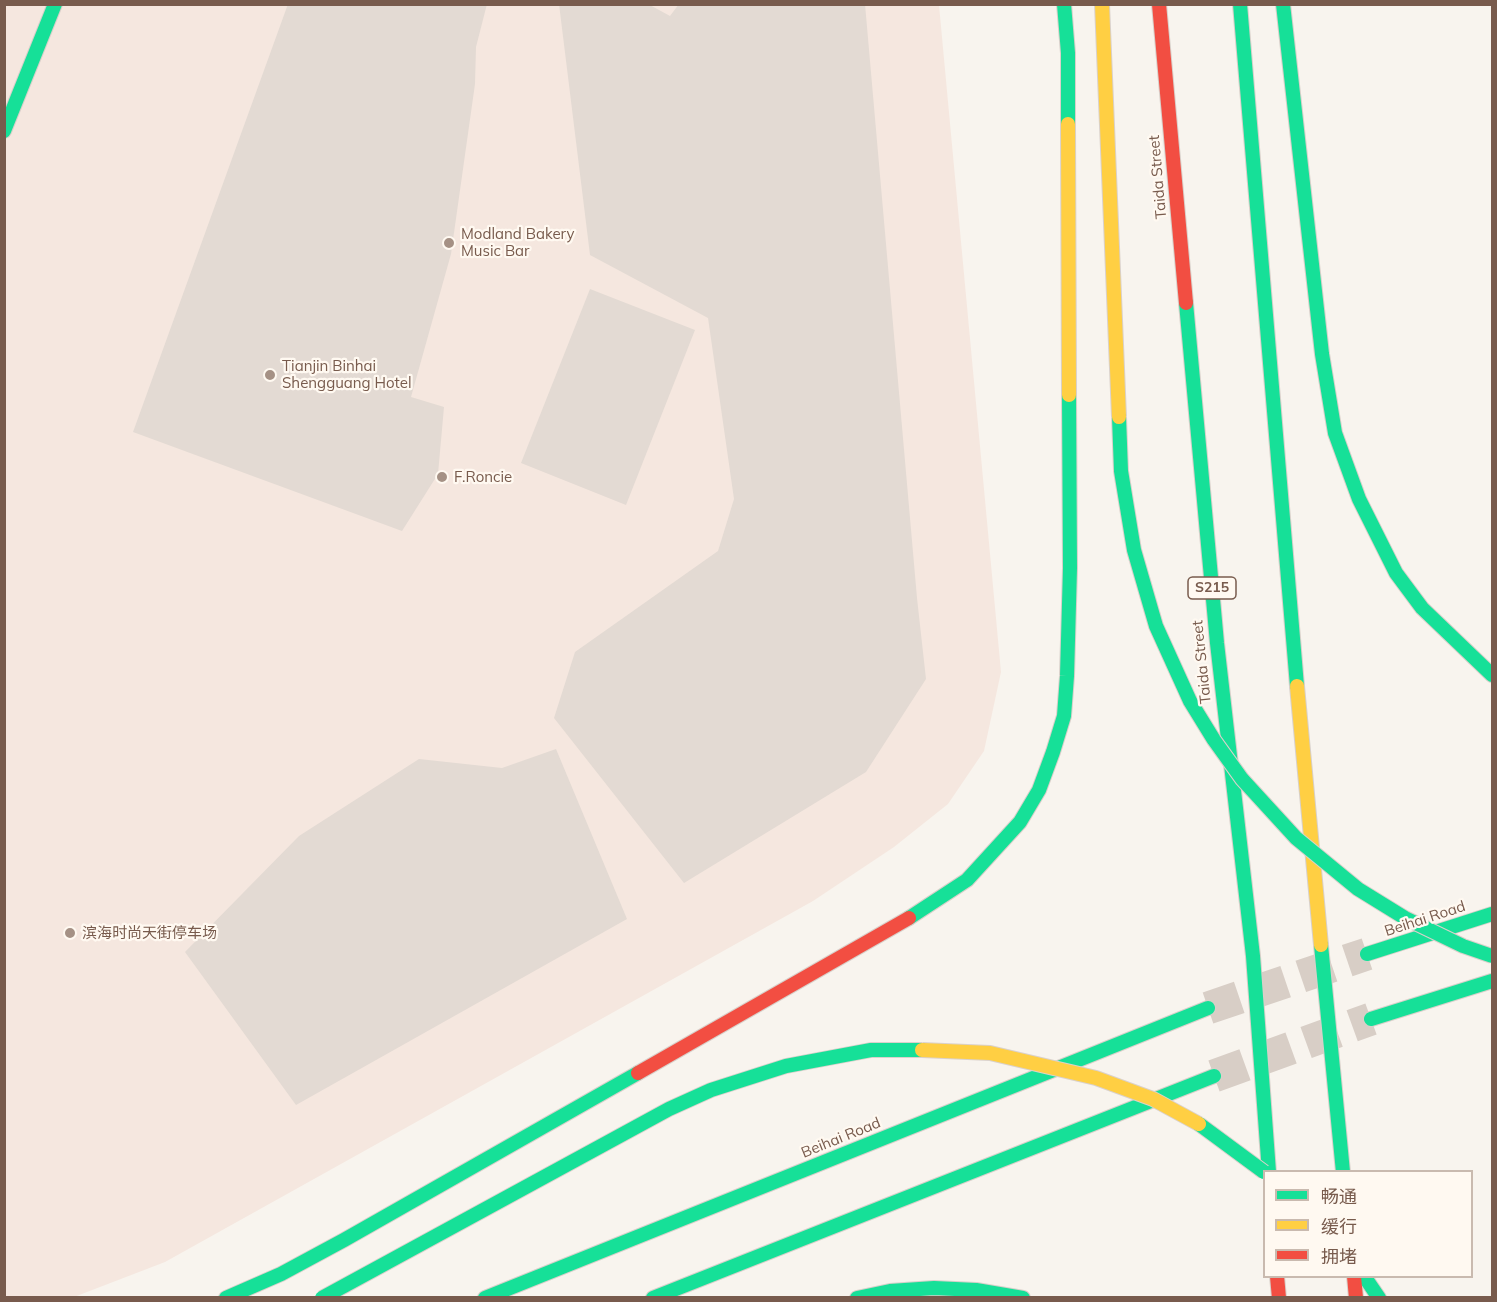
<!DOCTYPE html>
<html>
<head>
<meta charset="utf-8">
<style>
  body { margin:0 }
  #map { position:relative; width:1497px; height:1302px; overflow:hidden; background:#f8f4ee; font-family:Mulish,"Noto Sans SC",sans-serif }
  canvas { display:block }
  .frame { position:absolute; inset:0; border:6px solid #785b4d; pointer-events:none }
  .legend { position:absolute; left:1263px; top:1170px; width:210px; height:108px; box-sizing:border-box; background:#fff9f1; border:2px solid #c9baaf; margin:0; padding:8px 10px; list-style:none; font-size:18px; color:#785b4d }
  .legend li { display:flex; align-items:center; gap:12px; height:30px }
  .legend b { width:30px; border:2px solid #c9baaf }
</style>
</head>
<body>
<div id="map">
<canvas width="1497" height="1302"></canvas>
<div class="frame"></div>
<ul class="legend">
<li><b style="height:8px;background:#16e098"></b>畅通</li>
<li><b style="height:8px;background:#ffcf43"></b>缓行</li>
<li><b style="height:8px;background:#f24e42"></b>拥堵</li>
</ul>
</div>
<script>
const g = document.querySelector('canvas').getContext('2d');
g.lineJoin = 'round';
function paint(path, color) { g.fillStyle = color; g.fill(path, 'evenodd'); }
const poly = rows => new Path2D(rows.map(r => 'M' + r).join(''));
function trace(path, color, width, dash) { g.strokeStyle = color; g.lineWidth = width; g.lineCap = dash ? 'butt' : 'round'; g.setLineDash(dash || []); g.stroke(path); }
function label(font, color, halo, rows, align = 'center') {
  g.font = font + ' Mulish,"Noto Sans SC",sans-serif'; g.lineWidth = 4.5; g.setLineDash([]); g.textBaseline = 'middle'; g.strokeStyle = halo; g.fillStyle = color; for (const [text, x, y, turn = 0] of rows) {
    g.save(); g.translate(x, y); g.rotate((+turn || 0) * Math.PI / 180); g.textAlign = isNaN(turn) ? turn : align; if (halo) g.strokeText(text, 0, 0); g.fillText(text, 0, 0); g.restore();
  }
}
const commercial = poly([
  [5,5,939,5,1001,672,984,751,948,804,894,847,813,901,165,1262,74,1297,5,1298]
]);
const building = poly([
  [288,4,487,4,476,47,475,84,451,254,411,397,444,407,438,474,402,531,133,432],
  [559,4,648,4,670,16,679,4,865,4,917,598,926,679,866,772,684,883,554,718,575,652,718,551,734,499,708,318,590,255],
  [590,289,695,330,626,505,521,463],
  [556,749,627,919,296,1105,185,952,299,836,419,759,502,768]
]);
const primaryTunnel = poly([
  [1208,1008,1367,954],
  [1214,1076,1371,1019]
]);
const fast = poly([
  [1064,4,1068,53,1068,124],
  [1240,4,1297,686],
  [1283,4,1322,354,1335,433,1359,499,1396,573,1422,608,1492,675],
  [4,131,55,4],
  [1186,303,1217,643,1253,956,1269,1172],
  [909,918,967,880,1020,822,1039,790,1053,752,1064,716,1067,676,1070,568,1069,395],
  [1321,945,1343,1172],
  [1367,954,1492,914],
  [1371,1019,1492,981],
  [1364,1276,1379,1298],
  [226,1298,281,1274,344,1240,638,1073],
  [485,1298,1208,1008],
  [653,1298,1214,1076],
  [857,1298,890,1291,934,1288,976,1290,1023,1298]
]);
const slow = poly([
  [1068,124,1069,395],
  [1297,686,1321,945]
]);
const jam = poly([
  [1159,4,1186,303],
  [638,1073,909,918],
  [1277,1276,1279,1298],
  [1354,1276,1356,1298]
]);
const fastBridge = poly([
  [1119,417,1121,471,1134,550,1156,626,1190,701,1214,740,1242,779,1296,838,1358,889,1405,918,1463,946,1492,956],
  [1199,1124,1264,1172],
  [322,1298,669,1109,711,1090,786,1066,871,1050,922,1050]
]);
const slowBridge = poly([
  [1102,4,1119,417],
  [922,1050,990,1053,1096,1078,1153,1099,1199,1124]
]);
const markers = [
  [449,243,6,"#a59185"],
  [270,375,6,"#a59185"],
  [442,477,6,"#a59185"],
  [70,933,6,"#a59185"]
];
const shields = [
  [1212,588,48]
];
const shieldNames = [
  ["S215",1212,588]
];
const streetNames = [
  ["Taida Street",1158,177,-95],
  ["Taida Street",1202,662,-96],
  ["Beihai Road",1425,919,-18],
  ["Beihai Road",841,1138,-22]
];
const poiNames = [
  ["Modland Bakery",461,234],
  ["Music Bar",461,251],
  ["Tianjin Binhai",282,366],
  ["Shengguang Hotel",282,383],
  ["F.Roncie",454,477],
  ["滨海时尚天街停车场",82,933]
];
paint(commercial, '#f5e7df');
paint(building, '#e3dad3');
trace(primaryTunnel, '#d8cec6', 33, [33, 16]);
trace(fast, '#d8d0ca', 16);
trace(slow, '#d8d0ca', 16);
trace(jam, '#d8d0ca', 16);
trace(fast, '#16e098', 14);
trace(slow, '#ffcf43', 14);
trace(jam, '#f24e42', 14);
trace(fastBridge, '#dad1cb', 16, []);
trace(slowBridge, '#dad1cb', 16, []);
trace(fastBridge, '#16e098', 14);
trace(slowBridge, '#ffcf43', 14);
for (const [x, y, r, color] of markers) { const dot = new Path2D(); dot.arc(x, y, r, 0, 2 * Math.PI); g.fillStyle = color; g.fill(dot); trace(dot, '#fff9f1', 2); }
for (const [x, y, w] of shields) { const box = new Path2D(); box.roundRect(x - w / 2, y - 11, w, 22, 4.5); g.fillStyle = '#fff9f1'; g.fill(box); trace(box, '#785b4d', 1.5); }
label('bold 14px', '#785b4d', null, shieldNames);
label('15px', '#785b4d', '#fff9f1', streetNames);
label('15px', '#785b4d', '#fff9f1', poiNames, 'left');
</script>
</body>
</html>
